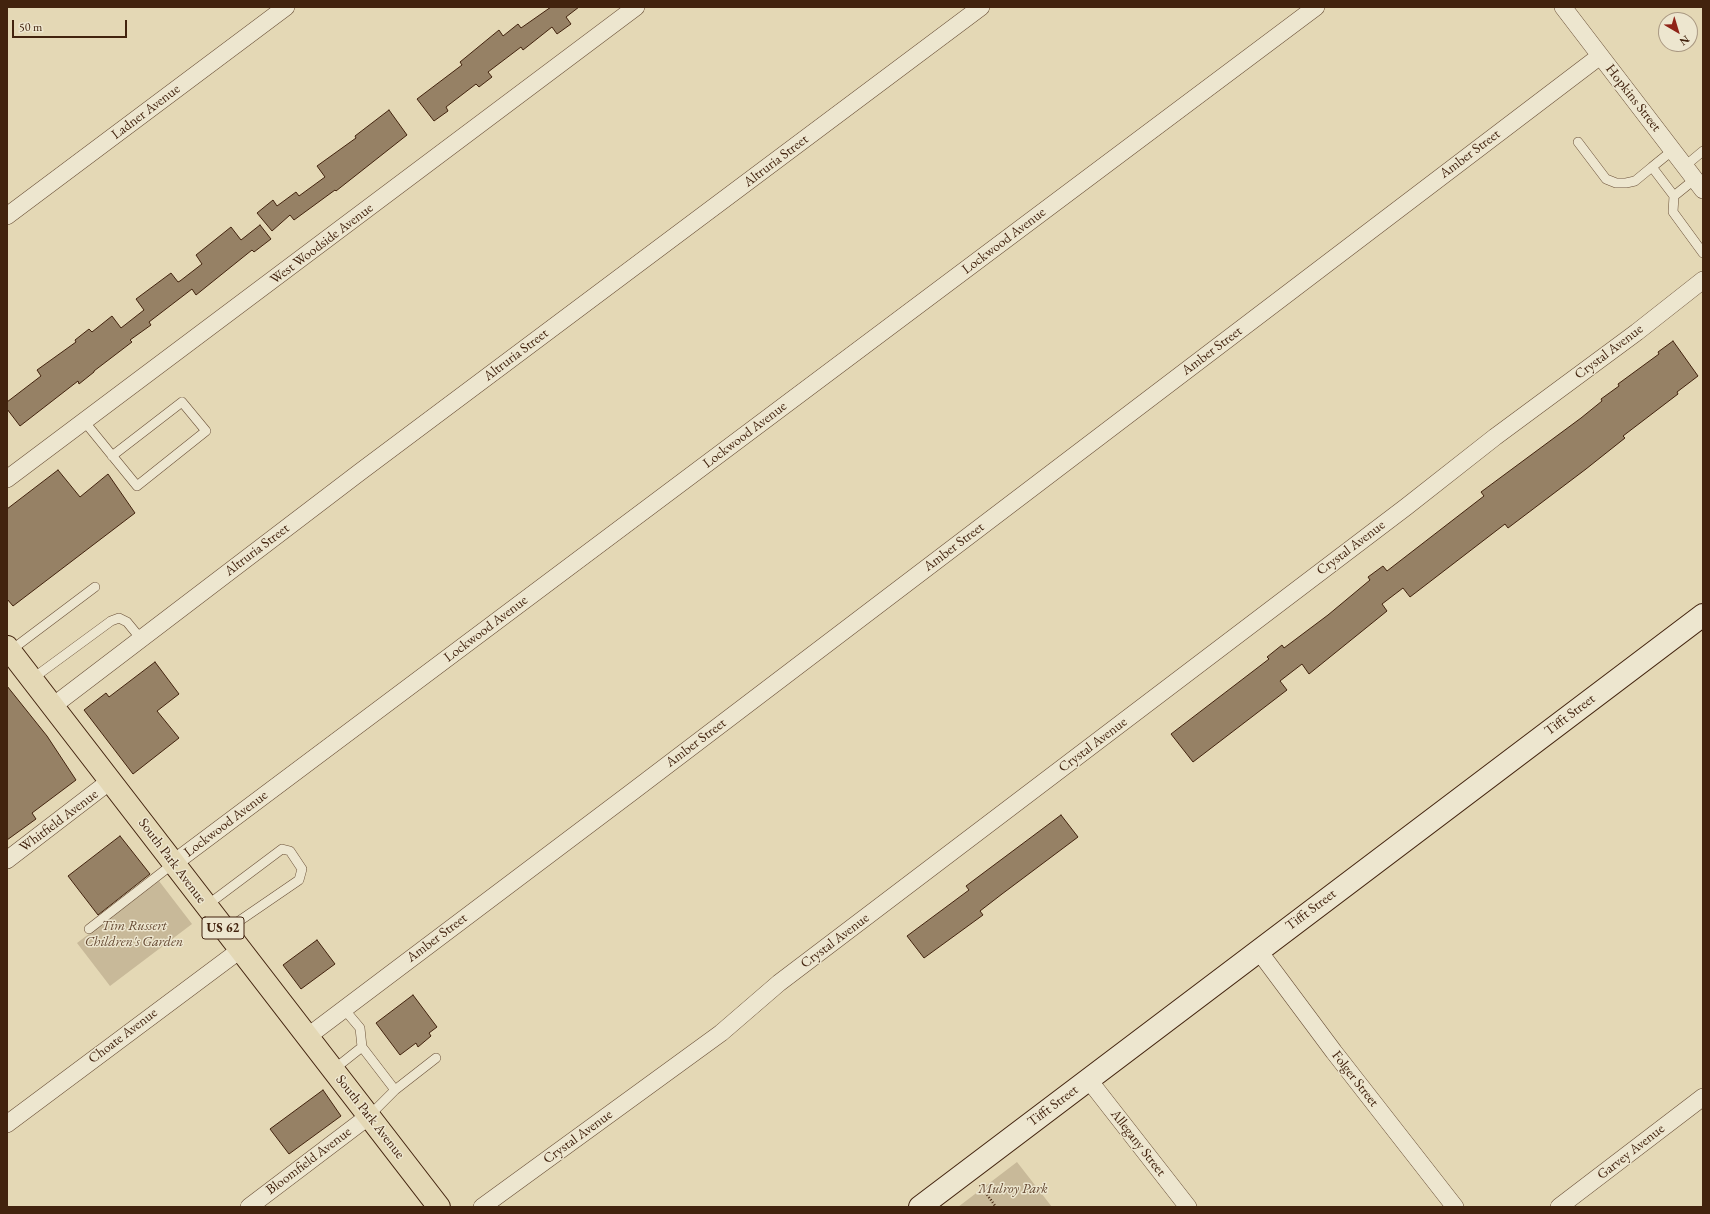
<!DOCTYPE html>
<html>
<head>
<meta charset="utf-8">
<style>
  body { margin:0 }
  #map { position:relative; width:1710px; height:1214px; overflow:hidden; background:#e4d8b5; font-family:"EB Garamond",serif }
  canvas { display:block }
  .frame { position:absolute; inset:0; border:8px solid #42230e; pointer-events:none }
  .north { position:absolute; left:1658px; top:12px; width:40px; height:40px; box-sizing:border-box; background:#ede6cf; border:1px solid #a99882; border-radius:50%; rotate:142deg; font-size:11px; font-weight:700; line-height:16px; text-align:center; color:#42230e }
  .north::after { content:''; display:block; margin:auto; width:14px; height:18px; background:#8f2418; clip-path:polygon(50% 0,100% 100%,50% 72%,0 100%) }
  .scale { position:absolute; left:12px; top:20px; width:115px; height:18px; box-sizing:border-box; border:2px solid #42230e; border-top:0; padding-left:5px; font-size:12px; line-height:14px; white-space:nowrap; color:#42230e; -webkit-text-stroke:3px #ede6cf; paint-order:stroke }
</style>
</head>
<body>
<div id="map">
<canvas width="1710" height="1214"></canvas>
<div class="frame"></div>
<div class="north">N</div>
<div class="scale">50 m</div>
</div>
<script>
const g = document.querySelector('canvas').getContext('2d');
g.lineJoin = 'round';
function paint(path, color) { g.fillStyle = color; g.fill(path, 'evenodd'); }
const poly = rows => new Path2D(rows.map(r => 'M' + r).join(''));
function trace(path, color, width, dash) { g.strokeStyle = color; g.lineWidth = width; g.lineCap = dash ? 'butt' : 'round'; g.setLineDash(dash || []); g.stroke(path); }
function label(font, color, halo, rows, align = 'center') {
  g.font = font + ' "EB Garamond",serif'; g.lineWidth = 3; g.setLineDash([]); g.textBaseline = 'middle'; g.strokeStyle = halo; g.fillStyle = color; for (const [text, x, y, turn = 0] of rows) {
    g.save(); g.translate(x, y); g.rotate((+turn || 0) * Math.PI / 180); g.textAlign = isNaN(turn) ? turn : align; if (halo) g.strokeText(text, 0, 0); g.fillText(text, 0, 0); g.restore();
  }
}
const green = poly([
  [159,881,192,924,110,986,77,943],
  [1017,1162,1052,1207,958,1207]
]);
const building = poly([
  [551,7,579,7,566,17,571,24,557,34,552,27,523,50,521,47,488,72,492,77,479,87,476,84,446,107,448,111,434,121,417,99,462,65,460,62,499,30,503,36,518,24,521,28,551,7],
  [389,110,407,135,336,191,335,190,294,220,290,215,272,231,257,213,273,200,277,206,296,192,299,196,325,177,317,166,356,138,355,136,389,110],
  [260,225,271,239,254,252,252,250,196,295,192,289,149,322,151,325,130,340,132,342,94,371,94,372,79,384,78,381,20,426,7,409,7,402,41,376,37,370,76,342,75,340,89,329,92,332,112,316,121,328,144,310,136,299,171,273,178,282,180,281,202,264,196,255,231,227,241,240,260,225],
  [1673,341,1698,376,1677,392,1678,394,1623,436,1625,438,1586,469,1508,528,1505,524,1410,597,1403,588,1382,604,1387,611,1309,674,1302,664,1280,681,1287,690,1193,762,1171,734,1269,659,1267,657,1282,645,1284,648,1328,615,1370,580,1368,577,1383,566,1387,571,1484,496,1481,492,1581,418,1602,401,1601,399,1619,386,1618,384,1659,354,1658,352,1673,341],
  [58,470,80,497,108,474,135,513,13,606,7,599,7,509,58,470],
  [155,662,179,694,157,711,179,738,133,774,84,710,106,693,109,697,155,662],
  [7,686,47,736,76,780,32,813,36,819,7,840,7,686],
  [1061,815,1078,837,1002,894,980,911,983,915,924,958,907,936,969,890,966,886,982,874,1061,815],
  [120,836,150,874,98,915,68,876,120,836],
  [317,940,335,964,301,989,283,965,317,940],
  [413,995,437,1027,429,1033,431,1036,418,1047,416,1043,400,1055,376,1023,413,995],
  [323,1090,341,1116,289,1154,270,1129,323,1090]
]);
const path = poly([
  [980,1185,996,1207]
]);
const lane = poly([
  [1578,142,1606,179,1616,183,1626,183,1635,181,1652,167],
  [1673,150,1652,167,1674,196],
  [1685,166,1703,151],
  [1695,179,1674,196,1673,212,1703,253],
  [84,421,137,486,206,431,182,402,112,456],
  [10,651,95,587],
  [32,679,111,621,119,618,127,622,141,639],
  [206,906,282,849,290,851,302,869,299,880,226,930],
  [89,929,174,863],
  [344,1009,360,1028,362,1047,395,1090],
  [333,1070,362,1047],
  [369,1116,395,1090,436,1058]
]);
const street = poly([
  [1563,7,1703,190],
  [7,216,286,7],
  [7,479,636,7],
  [53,706,360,472,981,7],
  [7,860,110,781],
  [174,863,1316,7],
  [1258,950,1334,1052,1455,1207],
  [307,1037,632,792,1600,56],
  [1088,1079,1188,1207],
  [7,1124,240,950],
  [249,1207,369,1116],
  [482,1207,721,1033,779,983,1406,507,1495,437,1637,332,1703,280],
  [1559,1207,1703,1097]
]);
const secondary = poly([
  [920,1207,1703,615]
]);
const primary = poly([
  [7,647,439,1207]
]);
const shields = [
  [223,928,42]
];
const shieldNames = [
  ["US 62",223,928]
];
const streetNames = [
  ["Hopkins Street",1633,98,52],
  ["Ladner Avenue",146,112,-37],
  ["Amber Street",1470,154,-37],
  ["Altruria Street",776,161,-37],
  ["Lockwood Avenue",1004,241,-37],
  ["West Woodside Avenue",322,244,-37],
  ["Amber Street",1212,351,-37],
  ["Crystal Avenue",1609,352,-37],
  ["Altruria Street",516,355,-37],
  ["Lockwood Avenue",745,435,-37],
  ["Amber Street",954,547,-37],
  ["Crystal Avenue",1351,548,-37],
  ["Altruria Street",257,550,-37],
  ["Lockwood Avenue",486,629,-37],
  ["Tifft Street",1570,715,-37],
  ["Amber Street",696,743,-37],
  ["Crystal Avenue",1093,745,-37],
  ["Whitfield Avenue",59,821,-37],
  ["Lockwood Avenue",226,824,-37],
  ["South Park Avenue",172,861,53],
  ["Tifft Street",1311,910,-37],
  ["Amber Street",437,938,-37],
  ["Crystal Avenue",835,941,-37],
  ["Choate Avenue",123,1036,-37],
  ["Folger Street",1355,1079,52],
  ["Tifft Street",1053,1106,-37],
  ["South Park Avenue",370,1117,52],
  ["Crystal Avenue",578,1137,-36],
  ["Allegany Street",1138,1143,52],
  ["Garvey Avenue",1631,1152,-38],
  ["Bloomfield Avenue",309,1161,-37]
];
const parkNames = [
  ["Tim Russert",134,926],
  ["Children's Garden",134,942],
  ["Mulroy Park",1013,1189]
];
paint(green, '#c8b999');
paint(building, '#968165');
trace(building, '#42230e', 1);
trace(lane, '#6a5038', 10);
trace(street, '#6a5038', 18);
trace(secondary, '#42230e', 24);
trace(primary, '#42230e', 24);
trace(path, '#42230e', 2.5, [1, 2]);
trace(lane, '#ede6cf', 9);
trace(street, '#ede6cf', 17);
trace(secondary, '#ede6cf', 22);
trace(primary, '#e4d8b5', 22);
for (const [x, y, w] of shields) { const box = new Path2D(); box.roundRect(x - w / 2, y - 11, w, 22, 3); g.fillStyle = '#ede6cf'; g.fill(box); trace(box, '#42230e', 1); }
label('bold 13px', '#42230e', null, shieldNames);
label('14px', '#42230e', '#ede6cf', streetNames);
label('italic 14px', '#644831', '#ede6cf', parkNames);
</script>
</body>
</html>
